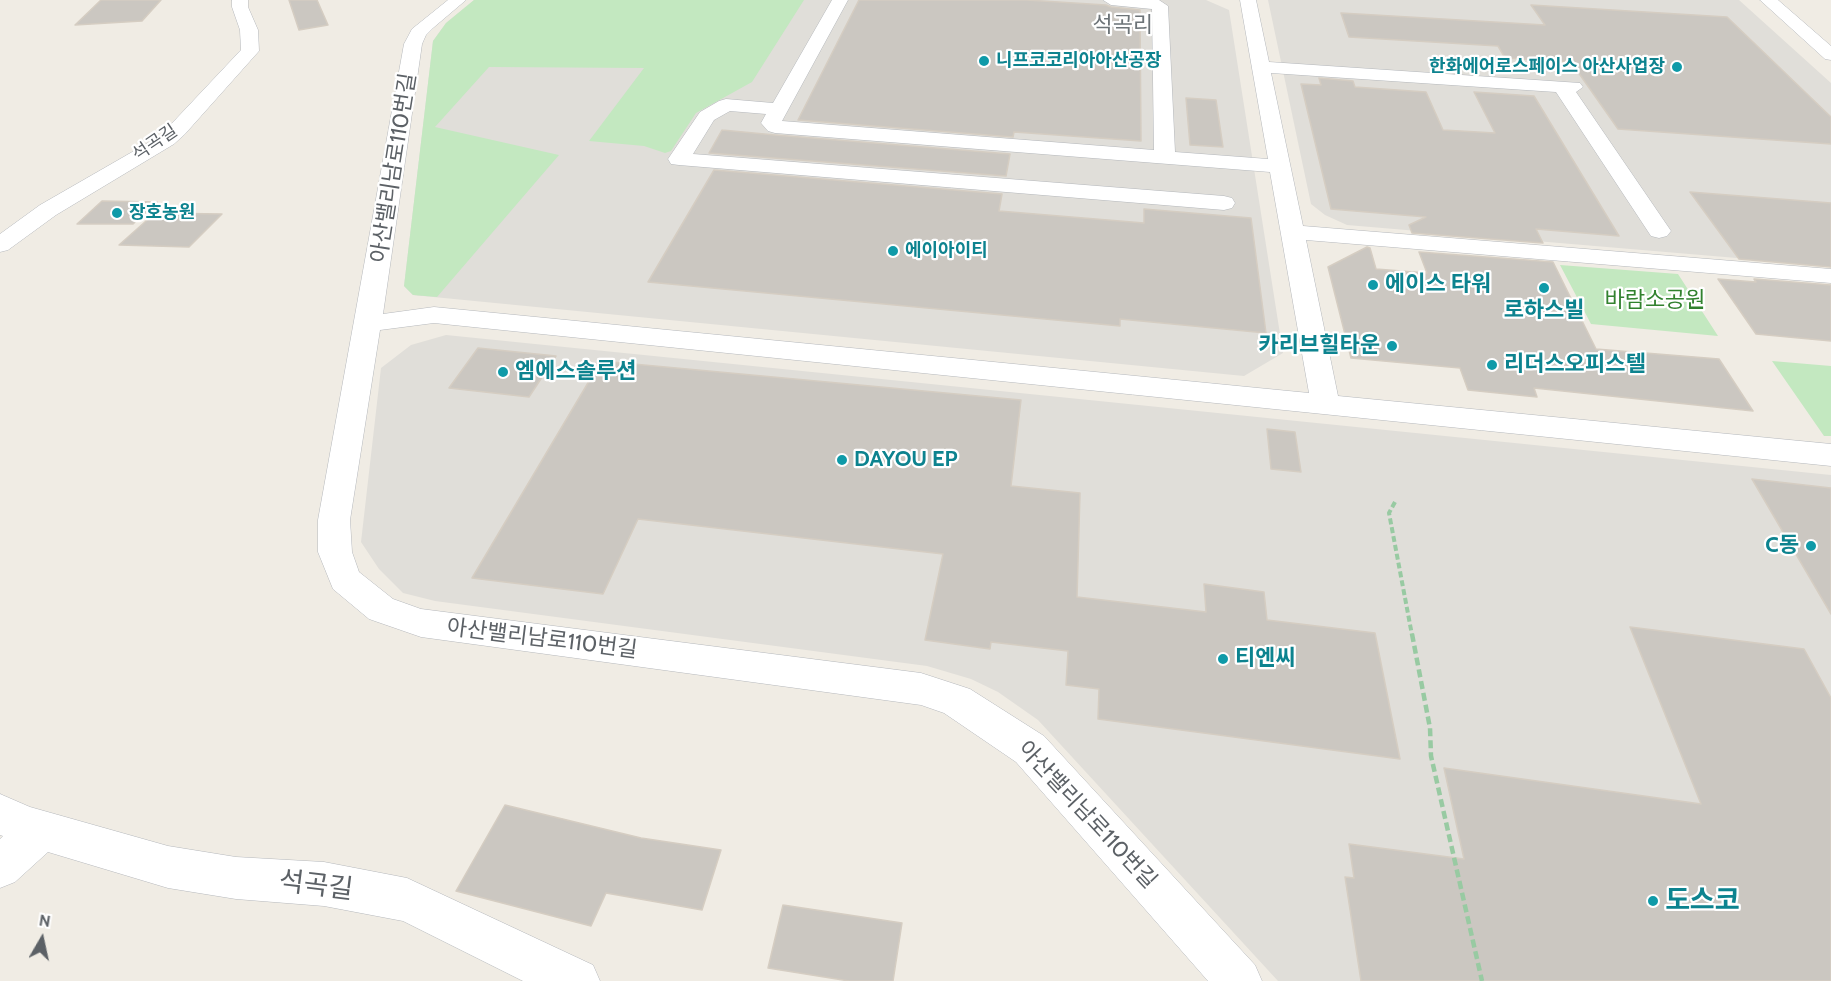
<!DOCTYPE html>
<html>
<head>
<meta charset="utf-8">
<style>
  body { margin:0 }
  #map { position:relative; width:1831px; height:981px; overflow:hidden; background:#f0ece4; font-family:Cabin,sans-serif }
  canvas { display:block }
  .north { position:absolute; left:12px; top:909px; width:60px; height:60px; -webkit-text-stroke:4px #fff; paint-order:stroke; rotate:9deg; font-size:16px; font-weight:700; line-height:24px; text-align:center; color:#5c6166 }
  .north::after { content:''; display:block; margin:auto; width:21px; height:27px; background:#5c6166; clip-path:polygon(50% 0,100% 100%,50% 72%,0 100%) }
</style>
</head>
<body>
<div id="map">
<canvas width="1831" height="981"></canvas>
<div class="north">N</div>
</div>
<script>
const g = document.querySelector('canvas').getContext('2d');
g.lineJoin = 'round';
function paint(path, color) { g.fillStyle = color; g.fill(path, 'evenodd'); }
const poly = rows => new Path2D(rows.map(r => 'M' + r).join(''));
function trace(path, color, width, dash) { g.strokeStyle = color; g.lineWidth = width; g.lineCap = dash ? 'butt' : 'round'; g.setLineDash(dash || []); g.stroke(path); }
function label(font, color, halo, rows, align = 'center') {
  g.font = font + ' Cabin,"Noto Sans KR",sans-serif'; g.lineWidth = 4.5; g.setLineDash([]); g.textBaseline = 'middle'; g.strokeStyle = halo; g.fillStyle = color; for (const [text, x, y, turn = 0] of rows) {
    g.save(); g.translate(x, y); g.rotate((+turn || 0) * Math.PI / 180); g.textAlign = isNaN(turn) ? turn : align; if (halo) g.strokeText(text, 0, 0); g.fillText(text, 0, 0); g.restore();
  }
}
const industrial = poly([
  [474,0,1206,0,1229,10,1283,353,1244,376,413,295,404,286,433,41,446,23],
  [1268,0,1739,0,1831,83,1831,266,1347,225,1325,215,1311,204],
  [446,335,1831,475,1831,981,1278,981,1038,720,998,692,971,679,927,666,435,601,403,593,379,569,361,542,381,368,411,345]
]);
const green = poly([
  [474,0,804,0,752,82,696,113,671,151,665,153,644,146,589,141,644,68,489,67,435,127,559,155,437,297,413,295,404,286,433,41,446,23],
  [1560,265,1678,274,1718,336,1591,324],
  [1772,361,1831,366,1831,436,1824,436]
]);
const building = poly([
  [101,0,161,0,142,21,75,25,101,0],
  [289,0,317,0,328,25,299,30,289,0],
  [859,0,1027,0,1106,5,1111,7,1140,10,1141,141,1014,132,1013,137,798,120,859,0],
  [1531,5,1727,17,1831,117,1831,144,1618,129,1571,62,1505,58,1498,46,1349,37,1341,13,1545,25,1531,5],
  [1319,78,1353,81,1355,87,1426,92,1443,130,1495,133,1474,92,1534,96,1619,236,1536,229,1543,243,1412,233,1409,225,1426,217,1331,209,1301,84,1321,85,1319,78],
  [1186,98,1216,100,1223,147,1190,145,1186,98],
  [722,130,775,135,1010,154,1006,176,709,153,722,130],
  [714,170,1002,194,999,211,1144,223,1144,209,1251,218,1266,333,1120,319,1120,326,648,282,714,170],
  [1690,192,1831,203,1831,267,1739,259,1690,192],
  [102,201,157,202,133,224,77,224,102,201],
  [155,213,222,214,189,247,119,245,155,213],
  [1367,247,1370,248,1376,269,1427,273,1419,252,1553,262,1596,349,1719,359,1753,411,1534,388,1537,397,1468,390,1460,368,1351,358,1328,267,1367,247],
  [1718,279,1756,282,1754,279,1831,285,1831,341,1756,334,1718,279],
  [478,348,556,356,529,397,449,388,478,348],
  [601,361,1021,400,1011,486,1080,493,1077,597,1206,612,1204,584,1264,592,1267,620,1375,633,1400,759,1098,719,1099,689,1066,685,1068,651,991,642,990,649,925,640,943,554,638,519,603,594,472,578,601,361],
  [1267,429,1295,432,1301,472,1271,469,1267,429],
  [1752,479,1831,488,1831,614,1752,479],
  [1630,627,1804,649,1831,698,1831,981,1361,981,1345,877,1354,878,1349,844,1464,859,1444,768,1701,804,1630,627],
  [505,805,641,838,721,850,702,910,606,893,591,926,456,891,505,805],
  [783,905,902,923,893,981,849,981,768,968,783,905]
]);
const pathFar1 = poly([
  [1395,502,1389,513,1412,635]
]);
const path = poly([
  [1412,634,1430,728,1431,756,1482,981]
]);
const minor = poly([
  [232,0,248,0,248,7,258,30,259,51,185,134,174,144,56,215,8,250,0,252,0,234,40,205,160,136,241,50,240,30,232,7,232,0],
  [448,0,466,0,433,28,426,35,422,44,383,314,434,307,1309,393,1270,172,775,133,768,131,761,123,766,114,730,111,714,120,693,154,1224,196,1232,198,1235,203,1232,208,1224,210,679,165,671,164,668,159,700,112,719,101,726,99,773,103,832,0,848,0,782,121,1154,150,1152,9,1111,5,1103,0,1159,0,1168,6,1175,152,1268,159,1240,0,1256,0,1269,62,1580,83,1583,87,1576,92,1671,231,1667,236,1659,238,1651,236,1556,92,1271,73,1303,226,1831,269,1831,283,1306,240,1338,396,1831,444,1831,466,434,323,380,330,350,520,352,552,359,572,393,599,421,609,921,673,970,689,1044,736,1255,965,1262,981,1208,981,1016,762,944,713,921,705,421,637,369,619,333,589,318,552,318,520,404,44,412,29,448,0],
  [1760,0,1778,0,1831,46,1831,60,1825,59,1760,0],
  [0,794,30,807,168,846,236,857,324,862,407,878,593,965,600,981,523,981,403,921,324,906,236,899,168,888,48,852,15,882,0,888,0,839,3,836,0,835,0,794]
]);
const markers = [
  [984,61,6,"#0f9aa8"],
  [1677,67,6,"#0f9aa8"],
  [117,213,6,"#0f9aa8"],
  [893,251,6,"#0f9aa8"],
  [1373,285,6,"#0f9aa8"],
  [1544,288,6,"#0f9aa8"],
  [1392,346,6,"#0f9aa8"],
  [1492,365,6,"#0f9aa8"],
  [503,372,6,"#0f9aa8"],
  [842,460,6,"#0f9aa8"],
  [1811,546,6,"#0f9aa8"],
  [1223,659,6,"#0f9aa8"],
  [1653,901,6,"#0f9aa8"]
];
const farCulturenames = [
  ["니프코코리아아산공장",996,61],
  ["한화에어로스페이스 아산사업장",1665,67,"right"],
  ["장호농원",129,213],
  ["에이아이티",905,251]
];
const farStreetnames = [
  ["석곡길",155,143,-34]
];
const farQuarternames = [
  ["석곡리",1123,26]
];
const streetNames = [
  ["아산밸리남로110번길",394,168,-81],
  ["아산밸리남로110번길",542,639,7],
  ["아산밸리남로110번길",1087,815,47]
];
const cultureNames = [
  ["에이스 타워",1385,285],
  ["로하스빌",1544,311,"center"],
  ["카리브힐타운",1380,346,"right"],
  ["리더스오피스텔",1504,365],
  ["엠에스솔루션",515,372],
  ["DAYOU EP",854,460],
  ["C동",1799,546,"right"],
  ["티엔씨",1235,659]
];
const parkNames = [
  ["바람소공원",1655,301]
];
const nearStreetnames = [
  ["석곡길",316,886,7]
];
const nearCulturenames = [
  ["도스코",1665,901]
];
paint(industrial, '#e0ded9');
paint(green, '#c3e8c0');
paint(building, '#cbc7c1');
trace(building, '#d5cdc2', 1.5);
trace(minor, '#b5b8bc', 1);
trace(pathFar1, '#98caa2', 4, [6, 3]);
trace(path, '#98caa2', 4.5, [8, 4]);
paint(minor, '#fff');
for (const [x, y, r, color] of markers) { const dot = new Path2D(); dot.arc(x, y, r, 0, 2 * Math.PI); g.fillStyle = color; g.fill(dot); trace(dot, '#fff', 2); }
label('bold 18px', '#0d838f', '#fff', farCulturenames, 'left');
label('18px', '#5c6166', '#fff', farStreetnames);
label('22px', '#6d7478', '#fff', farQuarternames);
label('22px', '#5c6166', '#fff', streetNames);
label('bold 22px', '#0d838f', '#fff', cultureNames, 'left');
label('22px', '#32822f', '#fff', parkNames);
label('27px', '#5c6166', '#fff', nearStreetnames);
label('bold 27px', '#0d838f', '#fff', nearCulturenames, 'left');
</script>
</body>
</html>
